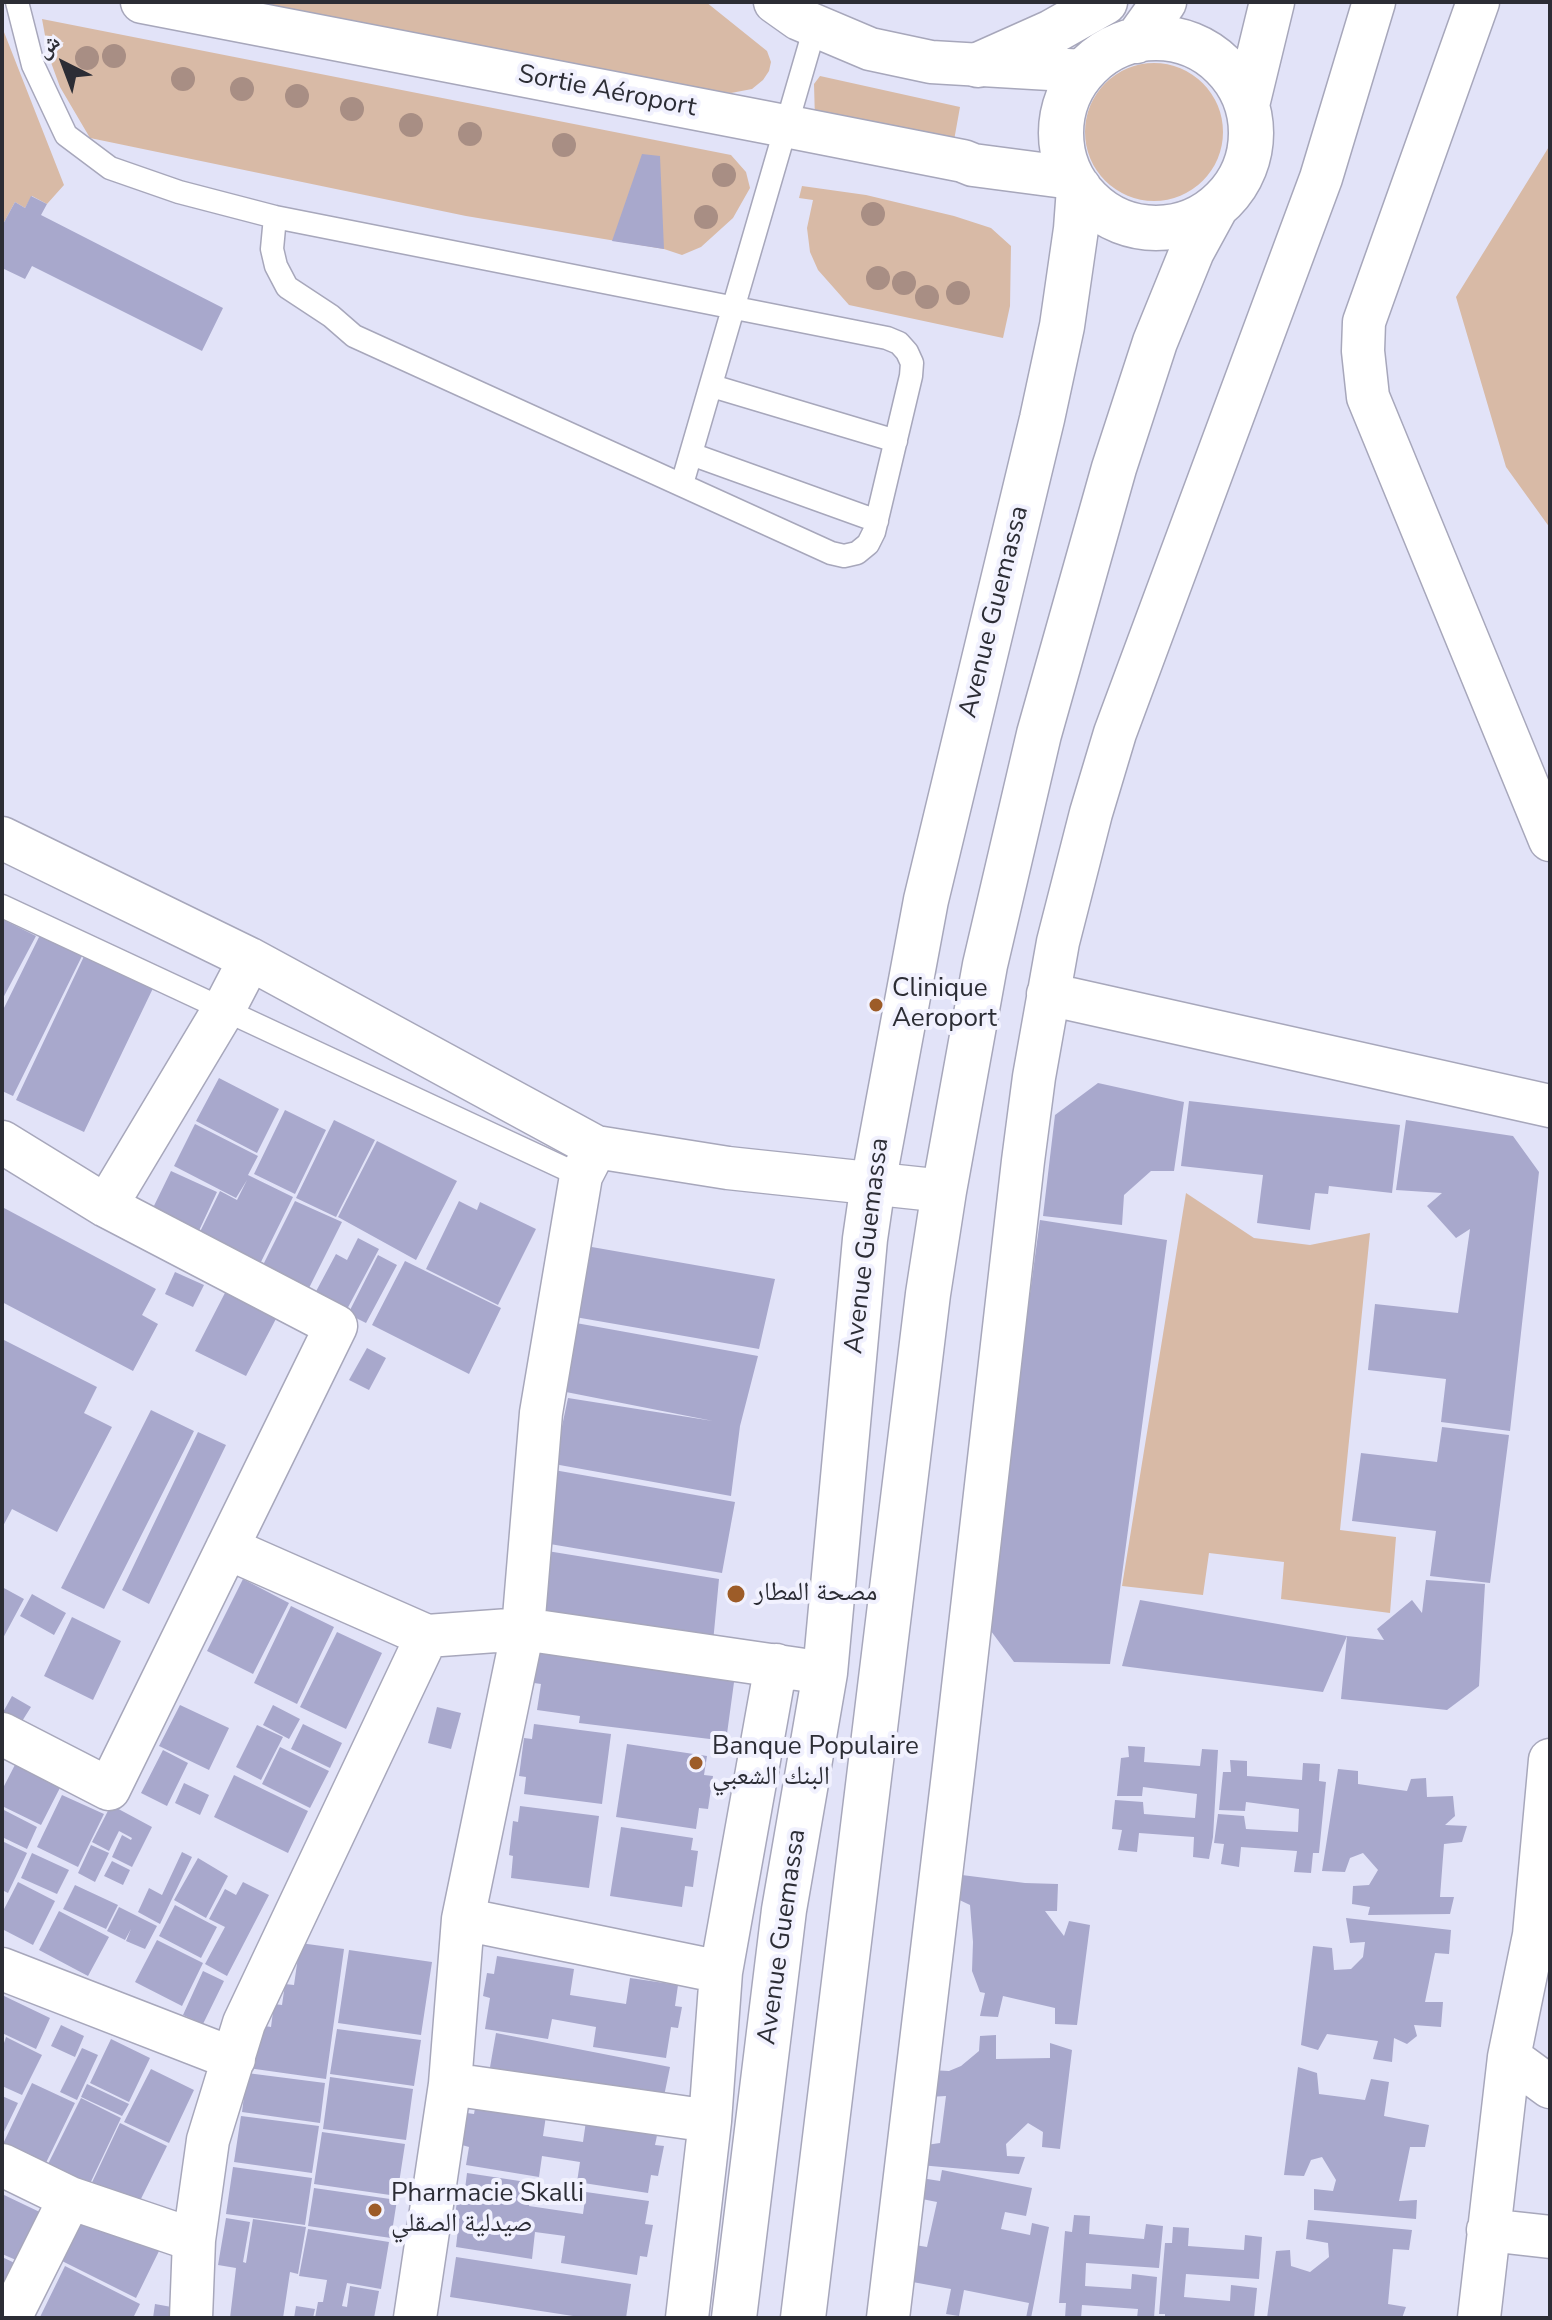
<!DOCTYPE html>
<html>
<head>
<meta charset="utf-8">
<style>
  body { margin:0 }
  #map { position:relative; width:1552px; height:2320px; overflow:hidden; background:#e2e3f8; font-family:"Nunito Sans","Noto Naskh Arabic",sans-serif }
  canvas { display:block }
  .frame { position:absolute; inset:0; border:4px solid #2c2d35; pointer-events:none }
  .north { position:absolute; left:24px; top:24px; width:80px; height:80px; -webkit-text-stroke:6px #f1f1fe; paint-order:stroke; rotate:318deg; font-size:22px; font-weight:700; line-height:32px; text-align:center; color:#2c2d35 }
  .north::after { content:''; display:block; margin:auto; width:28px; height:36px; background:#2c2d35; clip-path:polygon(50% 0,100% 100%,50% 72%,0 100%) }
</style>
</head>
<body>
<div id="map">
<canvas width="1552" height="2320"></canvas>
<div class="frame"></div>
<div class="north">ش</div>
</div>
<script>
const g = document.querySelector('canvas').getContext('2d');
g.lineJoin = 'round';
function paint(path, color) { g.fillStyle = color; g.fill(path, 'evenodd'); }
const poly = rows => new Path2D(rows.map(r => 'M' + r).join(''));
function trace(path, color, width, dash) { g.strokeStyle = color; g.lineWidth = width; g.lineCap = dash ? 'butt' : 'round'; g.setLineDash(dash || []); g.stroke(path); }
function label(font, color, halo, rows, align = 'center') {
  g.font = font + ' "Nunito Sans","Noto Naskh Arabic",sans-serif'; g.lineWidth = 8; g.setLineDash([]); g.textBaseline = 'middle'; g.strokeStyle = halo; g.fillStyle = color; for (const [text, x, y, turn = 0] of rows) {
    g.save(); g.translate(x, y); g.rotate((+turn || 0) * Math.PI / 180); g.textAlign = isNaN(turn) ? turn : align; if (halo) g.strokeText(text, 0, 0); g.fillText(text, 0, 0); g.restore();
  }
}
const green = poly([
  [249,2,706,2,767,51,771,62,769,71,763,80,752,89,731,93,719,92,683,87,648,78],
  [42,19,731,155,746,172,750,188,733,218,701,247,682,255,664,249,466,216,90,138,60,87,49,57],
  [2,27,64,185,47,204,32,196,25,208,15,202,2,226],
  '1085 132a69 69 0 1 1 138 0a69 69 0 1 1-138 0Z',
  [820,76,960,107,953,146,815,120,814,84],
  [1550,145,1550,528,1506,467,1456,297],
  [802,186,866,195,954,216,991,228,1011,246,1010,306,1003,338,849,305,818,270,810,252,807,228,813,200,799,198],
  [1186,1193,1254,1238,1310,1245,1370,1233,1340,1530,1396,1537,1390,1613,1281,1599,1284,1562,1209,1553,1203,1595,1122,1586]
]);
const building = poly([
  [642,154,660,156,664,249,612,241],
  [31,196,47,204,41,215,223,308,202,351,32,266,25,279,2,268,2,226,15,202,25,208],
  [2,919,36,936,2,1000],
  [41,933,83,954,13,1096,2,1091,2,1012],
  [87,950,156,982,84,1132,16,1100],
  [219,1078,279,1109,257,1153,196,1121],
  [1098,1083,1184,1102,1174,1171,1151,1171,1124,1195,1122,1225,1043,1216,1055,1115],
  [1189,1101,1400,1125,1392,1193,1329,1186,1328,1194,1315,1193,1310,1230,1257,1223,1263,1175,1181,1166],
  [285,1110,326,1130,295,1194,254,1174],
  [334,1120,375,1140,336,1217,296,1198],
  [1406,1120,1513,1136,1539,1172,1510,1431,1441,1422,1446,1379,1368,1370,1375,1304,1458,1313,1470,1229,1456,1238,1427,1206,1442,1193,1396,1190],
  [195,1124,258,1156,248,1175,293,1197,258,1268,197,1238,220,1191,237,1200,247,1180,236,1198,174,1166],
  [377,1141,457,1181,416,1260,338,1217],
  [171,1171,217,1192,196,1237,149,1216],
  [295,1201,342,1222,307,1292,261,1269],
  [459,1201,477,1210,480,1202,536,1229,498,1305,426,1269],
  [4,1208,156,1289,142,1315,158,1324,133,1371,2,1302],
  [1040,1220,1167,1240,1110,1664,1014,1662,985,1623],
  [358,1238,379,1249,345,1313,313,1297,336,1254,347,1260],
  [586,1246,775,1279,759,1349,575,1317],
  [378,1255,397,1265,366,1323,348,1314],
  [405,1261,501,1308,469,1374,372,1325],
  [175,1272,204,1285,193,1307,165,1294],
  [227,1289,278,1315,246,1376,195,1351],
  [576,1323,758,1356,740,1426,731,1496,554,1464,568,1398,713,1421,566,1392],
  [2,1339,97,1387,84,1413,112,1427,57,1532,12,1509,2,1528],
  [367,1348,386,1358,369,1390,349,1380],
  [151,1410,194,1431,104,1609,61,1588],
  [1442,1427,1509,1435,1490,1583,1430,1576,1436,1531,1352,1521,1361,1453,1437,1462],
  [198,1432,226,1445,149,1604,122,1590],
  [554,1470,735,1502,722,1573,538,1542],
  [535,1549,719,1579,712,1653,525,1622],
  [243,1579,289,1603,253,1674,207,1651],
  [1426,1580,1485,1584,1479,1686,1447,1710,1341,1699,1347,1636,1323,1692,1122,1666,1140,1600,1347,1636,1384,1640,1377,1629,1412,1600,1422,1613],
  [2,1587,24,1599,2,1640],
  [32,1594,66,1613,54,1635,20,1616],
  [291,1606,334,1627,297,1704,254,1683],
  [72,1617,121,1641,93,1700,44,1676],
  [337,1632,382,1653,346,1729,300,1707],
  [538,1650,735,1675,726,1741,579,1723,580,1716,537,1710,541,1684,534,1683],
  [12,1696,31,1707,19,1726,2,1714],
  [180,1705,229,1728,209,1770,159,1746],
  [273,1705,300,1719,289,1739,263,1725],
  [437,1707,461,1713,451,1749,428,1743],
  [303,1724,342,1743,330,1768,291,1749],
  [534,1724,611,1734,602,1804,524,1794,526,1777,519,1776,524,1738,532,1739],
  [257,1725,283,1737,261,1780,236,1767],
  [627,1744,707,1756,704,1775,713,1776,708,1809,699,1808,696,1829,616,1817],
  [1128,1746,1145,1747,1144,1762,1200,1766,1202,1749,1218,1750,1213,1837,1209,1859,1193,1857,1194,1837,1139,1833,1137,1852,1118,1850,1122,1830,1112,1829,1115,1800,1143,1802,1144,1814,1195,1818,1197,1794,1143,1787,1142,1796,1117,1796,1121,1758,1129,1757],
  [280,1747,329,1771,310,1808,262,1784],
  [163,1750,188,1763,167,1806,141,1793],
  [19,1757,64,1780,41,1825,2,1806,2,1790],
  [1230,1760,1247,1761,1247,1776,1302,1780,1303,1763,1320,1764,1319,1781,1326,1782,1319,1853,1313,1853,1311,1873,1294,1872,1297,1851,1241,1847,1239,1867,1221,1864,1224,1844,1214,1843,1218,1814,1244,1816,1246,1829,1298,1832,1299,1809,1246,1802,1245,1811,1219,1810,1223,1772,1231,1772],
  [1338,1769,1358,1771,1358,1784,1407,1791,1411,1779,1426,1778,1427,1797,1453,1796,1455,1816,1445,1825,1467,1826,1462,1842,1444,1844,1440,1897,1454,1897,1450,1914,1368,1915,1370,1907,1352,1904,1353,1886,1369,1885,1378,1870,1363,1853,1350,1858,1345,1872,1322,1871],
  [234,1775,308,1811,288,1853,214,1817],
  [184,1783,209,1795,200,1815,175,1803],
  [62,1795,104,1814,78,1867,37,1847],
  [111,1805,152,1827,132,1867,112,1857,122,1835,131,1840,132,1838,119,1831,109,1851,92,1842],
  [520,1806,599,1816,589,1888,511,1878,513,1856,509,1855,513,1821,518,1822],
  [2,1809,37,1827,27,1849,2,1837],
  [621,1827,693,1838,691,1850,698,1851,693,1887,685,1886,682,1907,610,1896],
  [2,1841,27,1853,8,1893,2,1890],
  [91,1845,109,1853,95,1882,78,1873],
  [182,1852,192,1857,160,1924,138,1912,149,1888,162,1895],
  [32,1853,69,1870,57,1894,21,1878],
  [198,1858,228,1876,206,1918,174,1900],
  [112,1861,130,1870,123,1885,104,1876],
  [954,1874,1025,1883,1058,1884,1057,1911,1045,1911,1064,1936,1069,1921,1090,1925,1077,2025,1055,2024,1055,2008,1003,1996,998,2017,980,2016,985,1993,980,1992,972,1971,973,1942,970,1905,951,1896],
  [18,1882,55,1901,33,1945,2,1929,2,1913],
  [243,1882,269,1895,227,1976,205,1964,225,1927,209,1919,225,1889,236,1895],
  [75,1885,118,1905,106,1929,63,1909],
  [175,1905,217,1927,201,1958,159,1936],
  [119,1907,157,1926,145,1949,126,1941,131,1929,125,1940,107,1931],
  [59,1911,109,1937,88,1976,39,1950],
  [1346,1918,1451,1930,1449,1954,1435,1953,1425,2002,1443,2002,1441,2027,1414,2025,1417,2036,1407,2044,1394,2038,1392,2062,1373,2059,1378,2041,1327,2034,1318,2050,1301,2045,1313,1946,1332,1948,1334,1970,1351,1969,1363,1957,1365,1942,1350,1943],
  [157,1940,203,1963,182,2006,135,1982],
  [300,1943,344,1949,326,2079,248,2068,254,2024,271,2027,274,2004,282,2005,285,1984,294,1985],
  [349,1950,432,1962,421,2035,338,2023],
  [497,1956,574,1969,570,1995,626,2004,630,1978,678,1985,675,2006,682,2007,678,2028,671,2027,666,2058,593,2047,596,2027,552,2019,548,2039,485,2029,490,1998,483,1996,487,1973,494,1974],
  [203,1971,224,1981,203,2024,183,2015],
  [2,1995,50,2018,36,2049,2,2033],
  [61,2025,84,2036,75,2057,51,2046],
  [337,2029,421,2040,414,2086,330,2074],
  [496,2033,670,2067,662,2106,489,2073],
  [996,2035,996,2059,1050,2058,1050,2043,1072,2050,1060,2149,1042,2147,1043,2132,1028,2123,1006,2144,1007,2156,1025,2157,1019,2174,920,2165,919,2146,940,2143,946,2096,928,2097,929,2070,949,2071,961,2066,979,2051,980,2036],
  [6,2037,42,2055,22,2095,2,2086,2,2042,4,2043],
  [111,2039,150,2058,129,2102,90,2083],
  [82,2048,98,2055,77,2100,60,2092],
  [1298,2067,1317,2073,1319,2094,1365,2100,1371,2079,1389,2082,1384,2116,1429,2125,1425,2147,1410,2147,1399,2201,1417,2200,1416,2219,1314,2210,1314,2189,1333,2191,1336,2180,1322,2157,1311,2160,1304,2176,1284,2175],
  [151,2069,194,2090,169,2143,124,2122],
  [247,2073,325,2083,320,2123,242,2112],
  [330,2077,413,2089,406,2140,323,2129],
  [32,2083,75,2103,43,2169,2,2146],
  [87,2084,129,2104,122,2116,81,2097],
  [2,2096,18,2103,2,2136],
  [81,2098,121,2118,87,2190,45,2170],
  [477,2098,547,2109,543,2136,583,2142,587,2114,659,2126,655,2145,664,2146,658,2176,651,2175,648,2193,577,2182,580,2162,542,2156,539,2177,466,2165,469,2147,462,2145,467,2113,474,2114],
  [241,2116,319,2126,312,2173,234,2162],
  [120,2123,167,2146,134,2213,88,2191],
  [322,2132,405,2144,397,2196,314,2184],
  [233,2167,312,2178,305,2225,226,2214],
  [942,2170,1032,2188,1026,2216,1005,2212,1001,2229,1030,2235,1032,2223,1049,2227,1031,2318,1026,2318,1029,2303,964,2290,959,2316,946,2314,951,2289,907,2281,915,2245,927,2247,937,2202,917,2198,921,2178,940,2181],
  [467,2173,533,2183,529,2206,583,2214,586,2192,649,2201,645,2224,653,2225,647,2257,640,2256,637,2275,561,2263,565,2236,535,2232,532,2259,456,2247,458,2229,453,2229,459,2188,465,2189],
  [314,2188,397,2200,391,2238,308,2226],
  [2,2194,46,2215,23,2263,2,2254],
  [86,2215,159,2251,136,2298,62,2261],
  [1074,2215,1090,2216,1089,2234,1144,2239,1146,2224,1163,2226,1159,2268,1086,2263,1085,2286,1131,2289,1132,2274,1157,2277,1154,2318,1137,2318,1138,2309,1082,2305,1081,2318,1065,2318,1066,2303,1059,2303,1065,2231,1072,2232],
  [226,2218,250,2222,243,2262,246,2263,253,2219,306,2227,298,2274,290,2272,283,2318,230,2318,236,2268,218,2265],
  [1308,2220,1412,2230,1409,2250,1393,2249,1388,2304,1406,2307,1402,2318,1267,2318,1276,2251,1290,2250,1291,2266,1310,2272,1329,2257,1328,2243,1306,2239],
  [1173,2227,1189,2228,1188,2246,1244,2250,1245,2235,1262,2237,1259,2279,1186,2274,1184,2297,1230,2301,1231,2285,1257,2288,1254,2318,1165,2318,1165,2314,1159,2314,1165,2243,1172,2243],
  [308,2229,389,2242,381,2289,347,2283,342,2306,347,2307,350,2286,379,2291,374,2318,315,2318,318,2302,323,2302,327,2280,299,2276],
  [2,2257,21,2266,2,2305],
  [456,2257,631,2284,626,2318,586,2318,450,2297],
  [65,2266,140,2304,133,2318,40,2317],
  [155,2304,177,2308,176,2318,153,2318],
  [296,2306,315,2309,313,2318,294,2318]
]);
const service = poly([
  [17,2,33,65,66,135,110,168,179,192,275,217,887,338,899,343,907,352,912,363,911,376,874,532,868,544,857,553,844,556,831,553,354,336,331,316,287,287,276,266,272,249,275,217],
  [712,386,896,441],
  [691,454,877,521],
  [682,484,815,27],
  [2,906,581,1176]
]);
const minor = poly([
  [142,2,785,126,963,161,973,165,1072,178],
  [775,2,799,19,870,49,931,62,1084,71],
  [1478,2,1364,322,1363,351,1368,397,1550,840],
  [2,838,250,959,596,1147,728,1168,944,1191],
  [1048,994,1550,1106],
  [2,1142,106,1206,336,1326,109,1789,2,1734],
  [106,1206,224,1009,250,959],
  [227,1548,427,1636],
  [463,1919,721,1972],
  [2,1969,234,2059],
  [1509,2057,1550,2087],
  [450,2084,710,2121],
  [2,2165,70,2198,194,2240],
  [1488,2230,1550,2237],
  [10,2318,70,2198],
  [191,2318,194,2240,208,2140,244,2023,427,1636,523,1629,825,1673],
  [415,2318,450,2084,463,1919,523,1629,541,1413,581,1176,596,1147],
  [687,2318,710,2121,721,1972,776,1665],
  [888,2318,954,1766,1023,1161,1034,1077,1058,942,1091,813,1115,733,1321,178,1374,2],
  [1479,2318,1509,2057,1534,1935,1550,1760]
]);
const secondary = poly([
  '1061 133a95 95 0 1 1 190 0a95 95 0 1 1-190 0Z',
  [1136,41,1164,2],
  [978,65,1052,32,1105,2],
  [1247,105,1272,2],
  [734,2318,784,1910,825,1673,865,1239,873,1184,926,900,1042,419,1062,326,1076,229,1079,188],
  [803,2318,928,1294,944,1191,985,965,1039,734,1114,468,1155,342,1192,251,1216,207]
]);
const trees = [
  [114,56],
  [87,58],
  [183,79],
  [242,89],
  [297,96],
  [352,109],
  [411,125],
  [470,134],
  [564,145],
  [724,175],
  [873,214],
  [706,217],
  [878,278],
  [904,283],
  [958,293],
  [927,297]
];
const markers = [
  [876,1005,8,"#9d5c28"],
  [736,1594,10,"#9d5c28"],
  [696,1763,8,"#9d5c28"],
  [375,2210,8,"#9d5c28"]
];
const streetNames = [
  ["Sortie Aéroport",607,92,11],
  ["Avenue Guemassa",995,612,-76],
  ["Avenue Guemassa",868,1246,-83],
  ["Avenue Guemassa",783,1937,-82]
];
const poiNames = [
  ["Clinique",892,990],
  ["Aeroport",892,1020],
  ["مصحة المطار",754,1594],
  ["Banque Populaire",712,1748],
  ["البنك الشعبي",712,1778],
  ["Pharmacie Skalli",391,2195],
  ["صيدلية الصقلي",391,2225]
];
paint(green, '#d8baa6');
paint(building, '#a8a8cc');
trace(service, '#a7a7bb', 25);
trace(minor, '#a7a7bb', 45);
trace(secondary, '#a7a7bb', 47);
trace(service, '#fff', 22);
trace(minor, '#fff', 42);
trace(secondary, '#fff', 44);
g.fillStyle = '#a88e84';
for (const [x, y] of trees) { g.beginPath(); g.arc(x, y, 12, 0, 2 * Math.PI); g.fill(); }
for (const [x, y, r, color] of markers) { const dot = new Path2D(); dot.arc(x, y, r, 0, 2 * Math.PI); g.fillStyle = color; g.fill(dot); trace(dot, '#f1f1fe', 3); }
label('26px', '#2c2d35', '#f1f1fe', streetNames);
label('26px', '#2c2d35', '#f1f1fe', poiNames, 'left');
</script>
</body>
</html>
